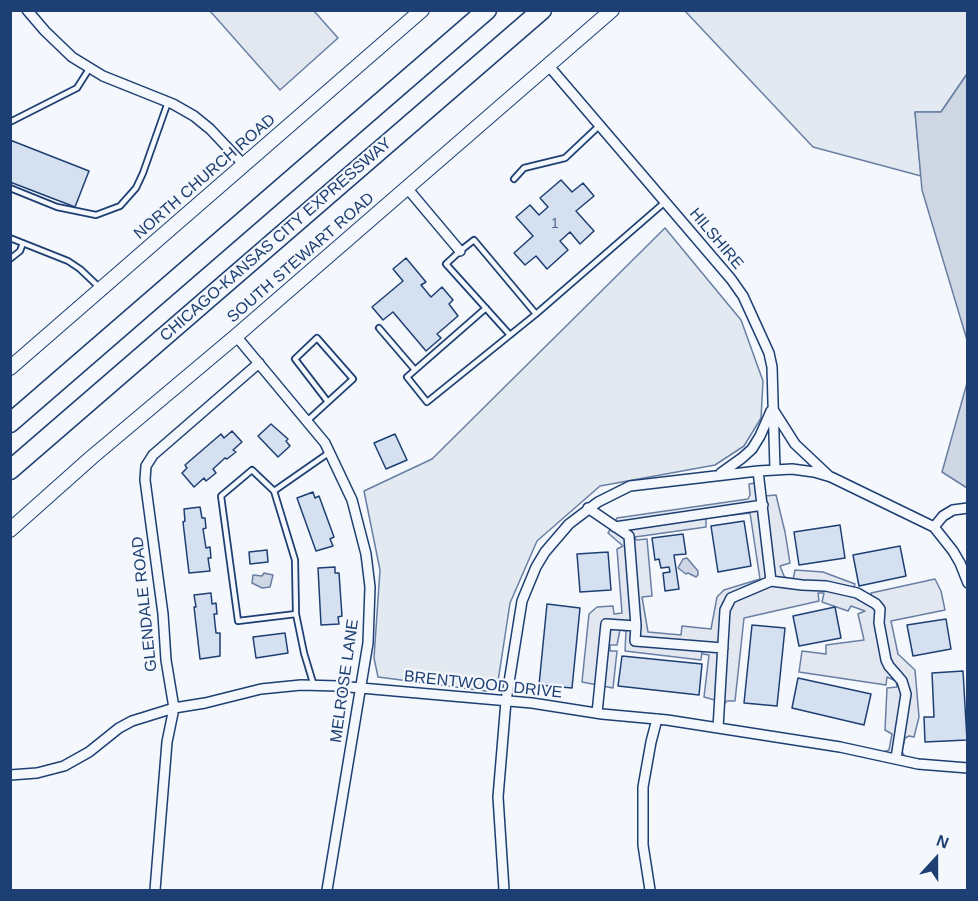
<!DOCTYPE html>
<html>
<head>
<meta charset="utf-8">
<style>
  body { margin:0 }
  #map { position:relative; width:978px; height:901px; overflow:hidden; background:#f4f7fb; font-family:Arial,sans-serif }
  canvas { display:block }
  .frame { position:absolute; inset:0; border:12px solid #1d3f73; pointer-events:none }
  .north { position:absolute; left:906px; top:829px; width:60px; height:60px; -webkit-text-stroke:4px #f4f7fb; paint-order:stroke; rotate:21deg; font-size:16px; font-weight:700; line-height:24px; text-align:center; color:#1d3f73 }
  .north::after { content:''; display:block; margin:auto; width:21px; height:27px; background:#1d3f73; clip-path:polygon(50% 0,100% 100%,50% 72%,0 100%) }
</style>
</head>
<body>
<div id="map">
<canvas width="978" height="901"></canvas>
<div class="frame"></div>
<div class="north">N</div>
</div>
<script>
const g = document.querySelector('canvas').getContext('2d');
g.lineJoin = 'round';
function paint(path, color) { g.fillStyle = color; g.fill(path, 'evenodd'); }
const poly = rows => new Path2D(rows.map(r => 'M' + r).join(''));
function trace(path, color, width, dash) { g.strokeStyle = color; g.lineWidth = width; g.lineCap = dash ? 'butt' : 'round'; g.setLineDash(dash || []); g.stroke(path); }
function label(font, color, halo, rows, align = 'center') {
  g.font = font + ' Arial,sans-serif'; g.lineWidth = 4.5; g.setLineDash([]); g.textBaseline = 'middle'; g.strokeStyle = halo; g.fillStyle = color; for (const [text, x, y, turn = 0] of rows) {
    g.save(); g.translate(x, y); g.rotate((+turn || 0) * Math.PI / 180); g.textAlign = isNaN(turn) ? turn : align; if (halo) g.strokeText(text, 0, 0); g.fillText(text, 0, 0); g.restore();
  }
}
const green = poly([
  [685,11,967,11,967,74,941,112,915,112,921,176,813,147,685,11],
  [665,228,741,320,763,381,761,418,744,446,715,465,600,486,537,541,510,603,497,688,486,691,378,677,374,658,380,570,364,491,432,459,665,228]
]);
const parking = poly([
  [210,11,314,11,338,38,280,90,210,11],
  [755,483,765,496,776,495,785,532,790,563,780,566,784,576,787,578,793,580,795,570,823,572,855,584,853,590,872,598,871,593,935,579,941,591,945,610,891,621,898,654,915,670,919,717,914,737,909,736,905,738,902,751,905,757,884,752,889,750,892,734,885,730,887,688,897,687,896,681,887,677,886,685,799,672,802,651,826,654,826,645,864,640,858,614,865,611,851,606,848,611,822,602,824,593,818,593,819,601,744,618,735,701,727,701,725,703,704,697,709,655,703,654,702,652,701,660,625,651,626,631,620,630,617,645,610,645,610,651,617,651,613,688,582,682,589,614,597,607,613,606,614,614,622,613,617,549,623,546,608,533,617,518,748,499,750,495,749,484,755,483],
  [750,513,760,579,724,590,717,597,711,629,682,626,681,635,648,632,642,597,652,596,647,539,636,540,635,537,706,527,706,518,750,513]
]);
const water = poly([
  [967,74,967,340,922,190,915,112,941,112,967,74],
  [967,383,967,488,942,472,967,383],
  [687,558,698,571,698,575,696,577,688,573,686,574,678,568,683,559,687,558],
  [264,573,273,575,270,587,262,588,252,583,253,575,262,576,264,573]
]);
const building = poly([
  [10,140,89,171,75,207,10,182,10,140],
  [561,180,572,192,583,183,594,196,576,211,594,231,580,244,570,232,560,241,568,250,547,269,536,256,525,265,514,253,533,236,516,217,530,205,539,215,548,207,540,198,561,180],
  [406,258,426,282,421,285,431,297,442,287,453,300,449,304,458,316,437,334,441,338,426,351,393,312,383,320,372,307,403,281,393,269,406,258],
  [271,424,288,439,286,441,290,446,278,457,258,436,271,424],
  [232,431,242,442,233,450,236,452,227,459,225,458,213,469,216,473,206,481,204,478,194,487,182,473,187,468,185,465,221,434,224,438,232,431],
  [395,434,407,460,386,469,374,443,395,434],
  [313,492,315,498,319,496,334,537,330,539,333,546,316,551,297,498,313,492],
  [200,507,202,518,205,518,206,528,203,529,206,548,210,547,211,558,208,558,210,571,189,573,183,522,185,521,184,509,200,507],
  [744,521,751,566,718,572,711,526,744,521],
  [840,525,845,558,799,565,794,532,840,525],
  [683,534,686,554,674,555,679,589,665,591,663,573,670,572,669,567,661,568,659,559,655,560,652,538,683,534],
  [900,546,906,576,859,586,853,555,900,546],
  [267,550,268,562,250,564,249,552,267,550],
  [608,552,611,590,580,592,577,554,608,552],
  [335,567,335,573,339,573,342,616,338,617,339,624,321,625,318,568,335,567],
  [211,593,212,604,216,603,217,614,214,614,216,633,220,633,220,656,200,659,194,607,196,607,194,595,211,593],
  [547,604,580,608,572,688,539,685,547,604],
  [835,607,841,638,799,646,793,616,835,607],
  [946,619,951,649,913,656,907,625,946,619],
  [752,625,785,628,777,706,744,703,752,625],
  [285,633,288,653,256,658,253,637,285,633],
  [622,656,702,664,699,695,618,686,622,656],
  [963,671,967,740,925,742,924,717,934,717,932,673,963,671],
  [798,678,871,694,864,725,792,708,798,678]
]);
const lane = poly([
  [10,122,77,88,89,69],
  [514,179,524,168,565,158,600,125],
  [10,188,57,207,96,215,120,206,136,188,143,173,168,102],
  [10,238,68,261,80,269,100,288],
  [10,259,20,251,23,243],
  [486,308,407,377,427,402,536,314],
  [379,328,415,370],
  [510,335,446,264,460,251,474,240,536,314,665,202],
  [307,421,353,379,317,338,295,359,328,402],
  [274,491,295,560,296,614,238,621,221,496,252,470,274,491,330,452],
  [296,614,304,653,314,686]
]);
const street = poly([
  [27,10,45,31,72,57,103,76,173,104,194,116,210,129,244,165],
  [548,65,731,279,743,296,769,353,772,367,775,470],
  [407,188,460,251],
  [236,336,325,443,352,500,366,554,370,587,368,643,327,890],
  [774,411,795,444,829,476],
  [758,471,771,581],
  [721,473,742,458,752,449,760,436,771,411],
  [588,508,629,536,636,626],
  [615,527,763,505],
  [934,527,943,516,953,510,968,508],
  [597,713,606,624,636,626,635,641,723,648],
  [718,728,725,610,731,598,771,581,802,585,826,586,857,593,876,604,880,609,879,623,886,660,889,666,902,681,906,694,896,758],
  [10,775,37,773,64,766,89,752,119,728,132,721,174,708,205,703,261,689,301,685,338,686,532,703,602,714,667,720,840,747,918,764,968,768],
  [155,890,167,742,174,708,166,660,163,614,145,480,146,466,153,455,259,363],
  [504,890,498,797,506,701,522,601,536,567,545,552,569,524,598,502,630,486,758,471,792,469,814,472,831,477,934,527,953,551,960,563,968,583],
  [650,890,643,845,643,787,651,742,657,719]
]);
const secondary = poly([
  [10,368,422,10],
  [10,530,92,457,236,336,612,10]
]);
const highway = poly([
  [10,423,487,10],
  [10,470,542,10]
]);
const numberNames = [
  ["1",555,224]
];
const streetNames = [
  ["NORTH CHURCH ROAD",205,177,-41],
  ["HILSHIRE",716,239,50],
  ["CHICAGO-KANSAS CITY EXPRESSWAY",276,240,-41],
  ["SOUTH STEWART ROAD",301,258,-41],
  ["GLENDALE ROAD",145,604,-96],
  ["MELROSE LANE",345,681,-82],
  ["BRENTWOOD DRIVE",483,685,6]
];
paint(green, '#e3e9f0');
trace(green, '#687fa3', 1.5);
paint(parking, '#e3e8f0');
trace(parking, '#687fa3', 1.5);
paint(water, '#cfd7e4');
trace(water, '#687fa3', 1.5);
paint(building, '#d5e0f0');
trace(building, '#1d3f73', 1.5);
trace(lane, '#1d3f73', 8);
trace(street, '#1d3f73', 12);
trace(secondary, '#1d3f73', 16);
trace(highway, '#1d3f73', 21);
trace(lane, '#f4f7fb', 4.5);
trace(street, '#f4f7fb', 9);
trace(secondary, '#f4f7fb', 14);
trace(highway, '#f4f7fb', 18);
label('14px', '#4b6792', null, numberNames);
label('16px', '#1d3f73', '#f4f7fb', streetNames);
</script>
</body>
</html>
